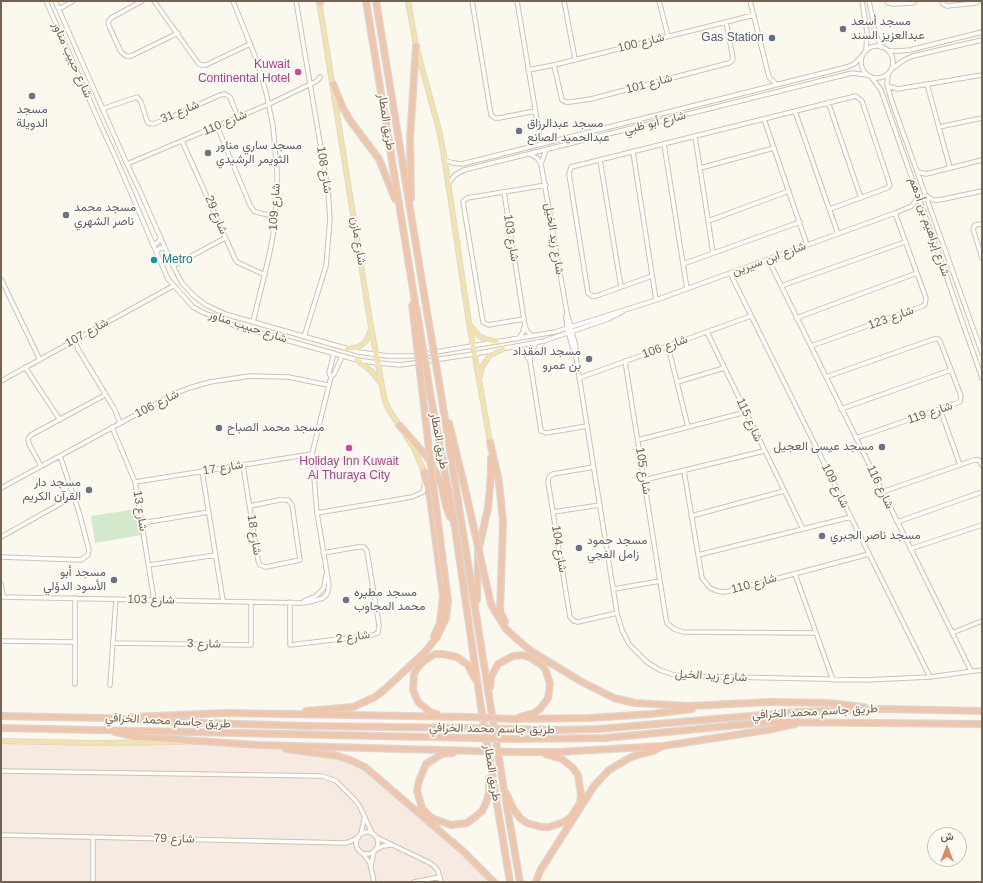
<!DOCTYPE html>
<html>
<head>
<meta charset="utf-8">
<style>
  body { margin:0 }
  #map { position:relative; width:983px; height:883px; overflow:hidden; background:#fbf8ee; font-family:Helvetica,Vazirmatn,sans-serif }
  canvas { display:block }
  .frame { position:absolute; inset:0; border:2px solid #756352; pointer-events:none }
  .north { position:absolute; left:927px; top:827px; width:40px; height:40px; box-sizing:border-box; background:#fefbf4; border:1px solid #c7beb3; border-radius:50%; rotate:0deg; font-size:11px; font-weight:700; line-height:16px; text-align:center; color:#756352 }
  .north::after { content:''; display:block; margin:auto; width:14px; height:18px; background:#d88b60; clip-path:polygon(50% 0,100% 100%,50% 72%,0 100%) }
</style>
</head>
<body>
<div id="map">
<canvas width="983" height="883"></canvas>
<div class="frame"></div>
<div class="north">ش</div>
</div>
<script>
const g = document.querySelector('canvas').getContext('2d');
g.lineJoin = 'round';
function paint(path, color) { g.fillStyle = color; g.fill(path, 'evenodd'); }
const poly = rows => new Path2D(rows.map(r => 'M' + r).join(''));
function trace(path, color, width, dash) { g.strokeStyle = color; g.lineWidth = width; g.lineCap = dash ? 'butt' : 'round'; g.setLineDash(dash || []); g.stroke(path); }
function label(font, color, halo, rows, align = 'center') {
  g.font = font + ' Helvetica,Vazirmatn,sans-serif'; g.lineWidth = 3.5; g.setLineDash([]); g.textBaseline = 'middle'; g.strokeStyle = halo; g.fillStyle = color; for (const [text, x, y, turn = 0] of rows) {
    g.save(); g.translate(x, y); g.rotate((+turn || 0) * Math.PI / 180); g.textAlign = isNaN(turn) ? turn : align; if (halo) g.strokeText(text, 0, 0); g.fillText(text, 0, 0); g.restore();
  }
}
const commercial = poly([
  [1,741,212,742,258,745,324,754,365,767,494,882,1,882]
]);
const green = poly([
  [136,509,141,535,95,543,91,516]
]);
const minor = poly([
  [46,1,101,126,115,156,168,279,193,307,202,312,233,325,357,360,378,363,400,365,474,354,544,341,608,319,622,312],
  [55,1,127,164,139,189,173,266,182,283,194,296,206,305,225,314,359,352,387,356,412,356,555,332,656,300,895,213,912,206,918,197],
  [142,1,111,18,108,22,109,26,121,52,126,56,131,56,178,33],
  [154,1,198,63,201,65,206,65,250,44],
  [233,1,255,56,266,92,273,126,277,171,277,193,273,236,269,256,253,322],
  [296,1,328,190,330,219,326,266,304,337],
  [472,1,491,115,495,118,499,118,535,111],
  [517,1,541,144],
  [564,1,575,59],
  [659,1,668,36],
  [750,1,769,77,776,84],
  [862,1,867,32,866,51],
  [869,1,875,32,881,47],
  [887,1,888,3,893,4,913,3,915,1],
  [942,1,943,4,947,6,976,3,979,1],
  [59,9,73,1],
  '861 62a16 16 0 1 1 32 0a16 16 0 1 1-32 0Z',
  [888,51,899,51,910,50,982,32],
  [554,65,562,100,566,102,570,102,591,99,729,63,732,61,733,58,726,22],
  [893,68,904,60,913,56,982,40],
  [528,70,554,65,754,15],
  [888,75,887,84,891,99,982,353],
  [872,78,881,90,982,378],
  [927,84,950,168],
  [887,86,898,89,982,75],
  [828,102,861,198],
  [102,109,137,97,141,102,147,121,148,123,153,124,169,118,220,95,225,94,230,97,238,117],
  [795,111,838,234],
  [764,119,807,245],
  [217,126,250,205,254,211,259,213,275,216],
  [939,127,982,118],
  [695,136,713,253],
  [182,141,235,259,237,262,265,275],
  [664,144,687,289],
  [547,149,544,155,541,164,567,313,576,347,575,351,617,613,622,630,629,644,648,663,660,670,674,675,688,676,866,680,930,677,982,670],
  [633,152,656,300],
  [530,154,537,158,541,164],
  [444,160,453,163,462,164,502,154,847,67,854,64,862,56],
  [600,160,621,287],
  [127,164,269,104,317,81,320,77],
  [700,168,774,148],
  [918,172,926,174,982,160],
  [448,184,455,175,464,170,852,73,867,75],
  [504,192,525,326,527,331,532,336],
  [927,196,933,200,939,200,982,191],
  [708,221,789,191],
  [982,224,975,225,973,229,982,258],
  [152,243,156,244,161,238],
  [156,252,160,248,165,248],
  [768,259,971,671],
  [683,264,800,222],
  [173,266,225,238],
  [730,273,930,677],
  [652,276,596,296,592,296,588,293,569,174,571,167,856,96,862,101,890,185,887,188,830,209],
  [1,279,40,360],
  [781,286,905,242],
  [567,313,566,317,567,328,573,349,575,351],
  [796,318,917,273],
  [524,319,488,325,483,322,463,202,467,198,546,185],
  [707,332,803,529],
  [519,338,523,332,524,327],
  [74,340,78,349,115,410,120,423],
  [668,346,688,427],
  [811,346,923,306,925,304,926,298,895,213],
  [516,347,524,352,530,361,541,431,546,433,587,426],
  [530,360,532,352,536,342],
  [625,361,666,619,667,623,674,629,683,632,815,633],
  [25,367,60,420],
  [331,377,334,374,342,356],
  [826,377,934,339,938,339,940,341,961,396,960,402,856,438],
  [579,378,751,316],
  [1,381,173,286],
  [677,382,724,368],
  [841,409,951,370],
  [940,409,960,465],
  [112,427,135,482,154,600],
  [638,440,746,412],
  [243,465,258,560,260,565,266,567,300,560,292,505,288,500,279,500,250,506],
  [41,466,29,444,28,439,31,435,105,395],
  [594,467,553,474,549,477,548,482,570,617,574,621,578,622,617,613],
  [202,471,223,601],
  [684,471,702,578,710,588,717,591,723,592,730,591,869,554],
  [644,480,764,451],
  [135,482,312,454],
  [1,488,174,394,189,388,210,382,250,376,288,377,328,385],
  [882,492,974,460,979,460,982,465],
  [553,512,600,505],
  [317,513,412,497,423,492,425,483],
  [691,516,784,491],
  [897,522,982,492],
  [142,523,209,512],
  [1,537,74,496],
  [910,549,982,525],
  [698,555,851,517],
  [1,557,81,560,88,555,89,550,79,512,60,456],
  [149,565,216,555],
  [795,574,833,680],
  [1,584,3,597],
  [614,589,660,581],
  [1,597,301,603,309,602,323,598,327,594,329,585,317,513,312,454,331,377,329,373,334,353],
  [304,601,316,596,322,590,324,587,326,575],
  [290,602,290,645,373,635,378,633,379,625,367,551,364,547,358,547,323,553],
  [952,633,982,621],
  [1,641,75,642],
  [113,643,251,645,251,602],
  [75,684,75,598],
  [110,685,116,599],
  [1,771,322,776,336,781,355,800,360,807,372,833],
  '356 843a11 11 0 1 1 22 0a11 11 0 1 1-22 0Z',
  [361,834,364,819],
  [1,835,346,843,358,838],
  [376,837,430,863,435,867,438,871,441,882],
  [377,849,383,846,392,845],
  [363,854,370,863,374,882],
  [371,865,374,852],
  [93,882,93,837],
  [414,882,440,877]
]);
const major = poly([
  [319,1,370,321,383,392,385,401,389,410,401,428],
  [408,1,416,46,439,130,444,156,469,323,490,442],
  [469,324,479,336,485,339,497,342],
  [347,349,354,348,360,346,366,341,371,330],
  [357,360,371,371,380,382],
  [480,376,482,367,490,355,503,349],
  [406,436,414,448,424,472],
  [1,741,93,743,181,742]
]);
const highway = poly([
  [366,1,415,302],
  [376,1,425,300],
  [320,3,320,1],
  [333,84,342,106,349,119,379,159,395,199],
  [411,198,410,138,416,46],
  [441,394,503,784,520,882],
  [431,398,455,528,482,714,510,882],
  [449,423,466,493],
  [399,425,429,459,441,483,446,506,450,517],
  [490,442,499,482,503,522,500,611,505,622],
  [424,472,430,498,443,596,440,623,434,636],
  [486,582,491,604,496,613,506,629,518,640,531,651,582,682,614,698,635,703,689,706,770,702,828,703,864,707],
  [477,600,478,552,488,508,491,474,491,458],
  [490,687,491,677,498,664,513,656,522,655,529,657,542,665,546,671,550,684,548,698,540,709,534,713,520,717],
  [306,711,353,707,375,697,384,690,425,652,437,637,446,618,448,601,446,585],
  [437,714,430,712,418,702,413,690,414,674,418,667,424,661,435,654,442,654,457,657,468,665,475,679],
  [1,716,103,718,176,722,305,726,471,728],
  [131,717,226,713,470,717],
  [512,719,590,718,651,714,692,709],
  [1,728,473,738],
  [515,729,558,730,598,729,797,712,887,709,982,711],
  [115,732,137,737,258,745,476,751],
  [516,739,605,738,770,722,982,724],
  [286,749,338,756,350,760,365,767,464,852,494,882],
  [518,752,559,752,663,746,767,730,795,724],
  [453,753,442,754,426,764,419,781,417,791,422,808,428,815,434,819,451,825,467,823,475,817,482,811,486,803,489,793,489,779],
  [506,793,514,810,520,818,527,823,541,827,549,827,564,822,571,817,580,803,581,795,578,775,573,768,562,759,545,754],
  [536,882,540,871,594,786,609,770,631,757,653,751,661,747]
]);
const highwayBridge = poly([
  [425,300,441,394],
  [412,304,433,483,446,585],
  [416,306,431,398],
  [466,493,486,582],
  [470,717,512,719],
  [471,728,515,729],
  [473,738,516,739],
  [476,751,518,752]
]);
const markers = [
  [843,29,4,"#6b7280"],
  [772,38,4,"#5c6f8a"],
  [298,72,4,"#d1479c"],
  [32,96,4,"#6b7280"],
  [519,131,4,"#6b7280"],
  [208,153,4,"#6b7280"],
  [66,215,4,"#6b7280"],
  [154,260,4,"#0f9aa8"],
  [589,359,4,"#6b7280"],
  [219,428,4,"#6b7280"],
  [882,447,4,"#6b7280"],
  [349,448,4,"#d1479c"],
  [89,490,4,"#6b7280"],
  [822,536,4,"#6b7280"],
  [579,548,4,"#6b7280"],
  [114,580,4,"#6b7280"],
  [346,600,4,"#6b7280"]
];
const worshipNames = [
  ["مسجد أسعد",851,22],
  ["عبدالعزيز السند",851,36],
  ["مسجد",32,110,"center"],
  ["الدويلة",32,124,"center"],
  ["مسجد عبدالرزاق",527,124],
  ["عبدالحميد الصانع",527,138],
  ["مسجد ساري مناور",216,146],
  ["الثويمر الرشيدي",216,160],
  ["مسجد محمد",74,208],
  ["ناصر الشهري",74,222],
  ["مسجد المقداد",581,352,"right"],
  ["بن عمرو",581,366,"right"],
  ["مسجد محمد الصباح",227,428],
  ["مسجد عيسى العجيل",874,447,"right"],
  ["مسجد دار",81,483,"right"],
  ["القرآن الكريم",81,497,"right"],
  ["مسجد ناصر الجبري",830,536],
  ["مسجد حمود",587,541],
  ["زامل الفجي",587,555],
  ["مسجد أبو",106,573,"right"],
  ["الأسود الدؤلي",106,587,"right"],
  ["مسجد مطيره",354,593],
  ["محمد المجاوب",354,607]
];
const serviceNames = [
  ["Gas Station",764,38]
];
const streetNames = [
  ["شارع 100",641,43,-14],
  ["شارع حبيب مناور",72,60,66],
  ["شارع 101",649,84,-15],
  ["شارع 31",180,112,-23],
  ["طريق المطار",386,122,81],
  ["شارع 110",225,123,-23],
  ["شارع أبو ظبي",655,123,-14],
  ["شارع 108",324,170,81],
  ["شارع 109",275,207,-86],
  ["شارع 29",216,215,67],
  ["شارع إبراهيم بن أدهم",929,227,71],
  ["شارع 103",511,238,81],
  ["شارع زيد الخيل",554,239,81],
  ["شارع مازن",358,241,81],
  ["شارع ابن سيرين",769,259,-20],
  ["شارع 123",891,318,-20],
  ["شارع حبيب مناور",248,327,18],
  ["شارع 107",87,333,-29],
  ["شارع 106",665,347,-20],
  ["شارع 106",157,404,-27],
  ["شارع 119",930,413,-19],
  ["شارع 115",749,420,65],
  ["طريق المطار",439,441,80],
  ["شارع 17",223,468,-9],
  ["شارع 105",643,471,81],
  ["شارع 109",835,486,64],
  ["شارع 116",880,487,64],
  ["شارع 13",140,511,81],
  ["شارع 18",254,535,81],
  ["شارع 104",559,549,81],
  ["شارع 110",754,584,-15],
  ["شارع 103",151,600,1],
  ["شارع 2",353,637,-8],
  ["شارع 3",204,644,1],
  ["شارع زيد الخيل",711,676,3],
  ["طريق جاسم محمد الخرافي",815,712,-3],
  ["طريق جاسم محمد الخرافي",168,721,3],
  ["طريق جاسم محمد الخرافي",492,729,1],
  ["طريق المطار",492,773,81],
  ["شارع 79",174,839,1]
];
const hotelNames = [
  ["Kuwait",290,65],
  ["Continental Hotel",290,79],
  ["Holiday Inn Kuwait",349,462,"center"],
  ["Al Thuraya City",349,476,"center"]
];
const cultureNames = [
  ["Metro",162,260]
];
paint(commercial, '#f7eae0');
paint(green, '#d4e8cc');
trace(minor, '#cdc2b4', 5.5);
trace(major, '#dbd6d2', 6);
trace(highway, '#dbd6d2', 8);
trace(minor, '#fff', 3.5);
trace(major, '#f2e2ae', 4.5);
trace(highway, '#efc6ab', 5.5);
trace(highwayBridge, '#dbd6d2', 8, []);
trace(highwayBridge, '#efc6ab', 5.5);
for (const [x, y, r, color] of markers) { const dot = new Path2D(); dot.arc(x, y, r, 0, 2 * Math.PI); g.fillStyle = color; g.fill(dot); trace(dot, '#fefbf4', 1.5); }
label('12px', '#5b616d', '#fefbf4', worshipNames, 'left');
label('12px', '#4e5e75', '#fefbf4', serviceNames, 'right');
label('12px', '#756352', '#fefbf4', streetNames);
label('12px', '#b23c85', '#fefbf4', hotelNames, 'right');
label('12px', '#0d838f', '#fefbf4', cultureNames, 'left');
</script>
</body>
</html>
